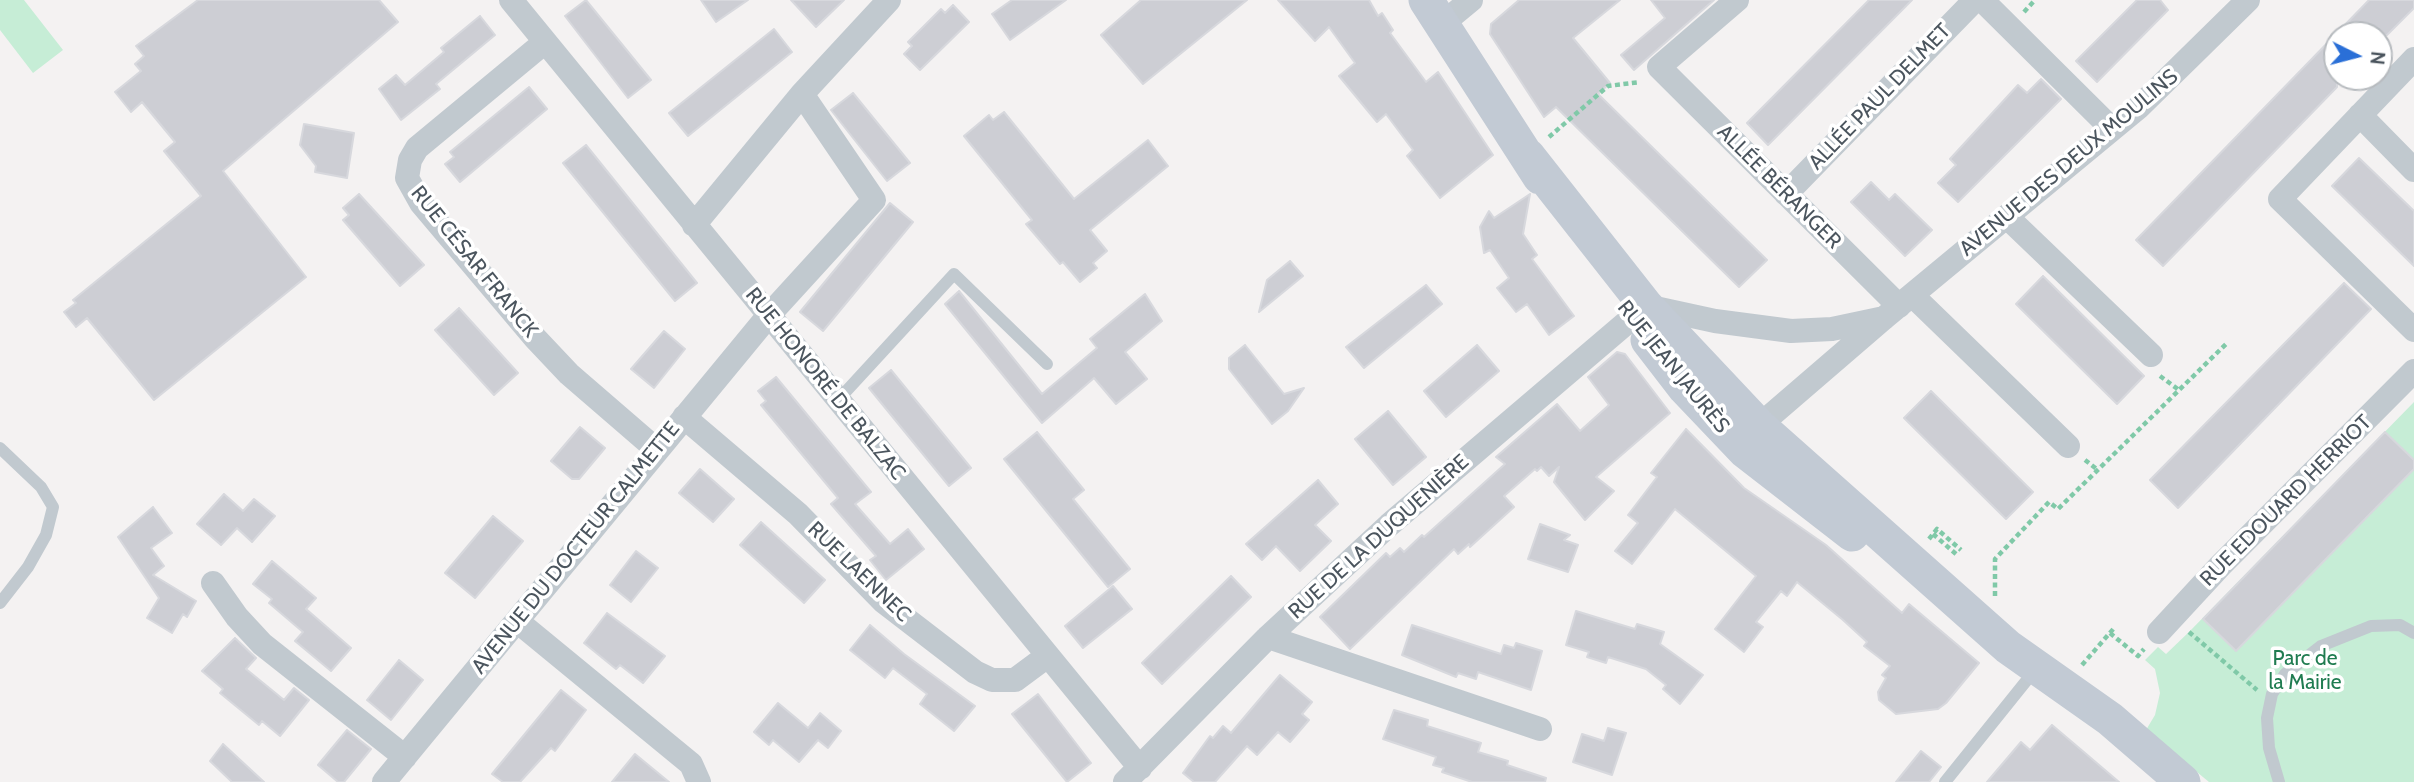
<!DOCTYPE html>
<html>
<head>
<meta charset="utf-8">
<style>
  body { margin:0 }
  #map { position:relative; width:2414px; height:782px; overflow:hidden; background:#f4f2f2; font-family:Cabin,sans-serif }
  canvas { display:block }
  .north { position:absolute; left:2323px; top:21px; width:70px; height:70px; box-sizing:border-box; background:#fff; border:2px solid #b7bbbf; border-radius:50%; rotate:96deg; font-size:19px; font-weight:700; line-height:28px; text-align:center; color:#4b555e }
  .north::after { content:''; display:block; margin:auto; width:24px; height:32px; background:#2a6fd7; clip-path:polygon(50% 0,100% 100%,50% 72%,0 100%) }
</style>
</head>
<body>
<div id="map">
<canvas width="2414" height="782"></canvas>
<div class="north">N</div>
</div>
<script>
const g = document.querySelector('canvas').getContext('2d');
g.lineJoin = 'round';
function paint(path, color) { g.fillStyle = color; g.fill(path, 'evenodd'); }
const poly = rows => new Path2D(rows.map(r => 'M' + r).join(''));
function trace(path, color, width, dash) { g.strokeStyle = color; g.lineWidth = width; g.lineCap = dash ? 'butt' : 'round'; g.setLineDash(dash || []); g.stroke(path); }
function label(font, color, halo, rows, align = 'center') {
  g.font = font + ' Cabin,sans-serif'; g.lineWidth = 7; g.setLineDash([]); g.textBaseline = 'middle'; g.strokeStyle = halo; g.fillStyle = color; for (const [text, x, y, turn = 0] of rows) {
    g.save(); g.translate(x, y); g.rotate((+turn || 0) * Math.PI / 180); g.textAlign = isNaN(turn) ? turn : align; if (halo) g.strokeText(text, 0, 0); g.fillText(text, 0, 0); g.restore();
  }
}
const green = poly([
  [0,0,24,0,63,50,33,73,0,30],
  [2414,402,2414,782,2209,782,2146,730,2155,715,2160,693,2155,669,2145,660,2158,647,2166,654,2189,632]
]);
const building = poly([
  [198,0,379,0,398,22,223,171,306,277,154,400,87,318,76,327,64,312,76,303,73,300,201,196,164,151,175,142,142,102,131,112,115,92,141,71,135,64,144,56,136,46,198,0],
  [586,0,651,80,628,98,565,16,586,0],
  [701,0,748,0,716,22,701,0],
  [791,0,844,0,816,27,791,0],
  [1012,0,1066,0,1010,40,992,14,1012,0],
  [1141,0,1247,0,1143,84,1101,35,1141,0],
  [1278,0,1369,0,1378,16,1382,13,1393,30,1390,33,1426,82,1438,72,1493,155,1440,198,1407,156,1413,150,1386,114,1377,122,1339,76,1355,63,1329,27,1315,41,1278,0],
  [1519,0,1620,0,1573,38,1610,83,1598,94,1767,260,1739,287,1556,107,1544,117,1490,34,1491,24,1519,0],
  [1651,0,1714,0,1634,70,1621,55,1665,18,1651,0],
  [1869,0,1912,0,1768,145,1747,123,1869,0],
  [2137,0,2160,0,2168,10,2097,82,2076,61,2137,0],
  [2369,0,2414,0,2414,8,2387,35,2337,35,2337,87,2163,266,2136,240,2369,0],
  [953,5,969,22,920,70,904,54,912,46,908,42,941,9,945,13,953,5],
  [480,16,495,35,436,84,440,89,401,120,379,89,396,75,405,85,444,52,441,48,480,16],
  [774,29,792,52,688,136,669,113,774,29],
  [2041,79,2061,99,1958,202,1938,183,1956,165,1950,159,2018,85,2027,93,2041,79],
  [529,87,547,109,460,182,445,164,454,157,450,152,529,87],
  [853,93,910,163,887,181,831,110,853,93],
  [1004,112,1074,199,1148,140,1168,166,1090,230,1107,251,1093,263,1097,268,1080,282,1063,262,1060,264,1026,224,1032,220,964,136,989,115,993,120,1004,112],
  [304,124,354,133,347,178,315,172,316,166,300,145,304,124],
  [586,145,697,283,675,301,563,163,586,145],
  [2359,158,2414,211,2414,266,2332,186,2359,158],
  [1871,182,1889,200,1895,194,1932,230,1905,256,1851,202,1871,182],
  [359,194,424,265,400,286,343,220,349,215,343,208,359,194],
  [1530,194,1523,234,1537,255,1532,259,1574,316,1549,335,1527,304,1516,312,1497,288,1509,278,1490,250,1484,253,1480,227,1489,211,1494,218,1530,194],
  [890,203,913,222,823,331,800,312,890,203],
  [1290,261,1303,276,1259,312,1267,280,1290,261],
  [2043,276,2144,376,2117,404,2016,304,2043,276],
  [2344,283,2371,309,2178,508,2150,480,2344,283],
  [1426,285,1442,304,1364,368,1346,347,1426,285],
  [959,291,1042,394,1097,348,1090,339,1145,294,1162,321,1125,352,1147,379,1116,404,1094,378,1042,423,945,304,959,291],
  [459,308,518,373,494,395,435,330,459,308],
  [664,331,685,349,654,388,631,369,664,331],
  [1245,345,1284,394,1304,388,1288,411,1272,424,1229,369,1229,358,1245,345],
  [1477,345,1499,371,1446,417,1424,391,1477,345],
  [1617,352,1625,354,1670,413,1596,477,1614,491,1585,520,1554,482,1559,467,1549,476,1541,467,1537,471,1535,469,1504,496,1514,507,1470,547,1469,544,1458,554,1454,549,1350,649,1320,617,1386,553,1390,557,1400,548,1404,552,1422,535,1424,537,1505,464,1496,457,1557,404,1580,431,1609,405,1588,377,1617,352],
  [891,370,971,468,949,486,869,388,891,370],
  [776,377,871,492,855,504,890,544,908,529,924,549,886,580,870,560,876,556,831,504,838,498,761,405,766,401,758,391,776,377],
  [1931,391,2033,492,2006,519,1904,418,1931,391],
  [1388,411,1426,457,1393,485,1355,439,1388,411],
  [580,427,605,448,579,479,572,479,551,461,580,427],
  [1686,429,1744,488,1826,545,1902,613,1909,604,1979,663,1946,703,1938,709,1896,714,1879,700,1878,692,1886,678,1882,675,1890,666,1864,646,1867,642,1843,620,1797,582,1787,596,1781,591,1756,622,1763,627,1744,652,1715,629,1756,576,1675,509,1632,564,1615,551,1638,523,1628,515,1657,477,1651,473,1686,429],
  [1037,432,1084,490,1073,499,1130,569,1108,587,1004,459,1037,432],
  [2385,432,2414,460,2414,469,2236,651,2203,619,2385,432],
  [700,469,734,499,713,522,679,493,700,469],
  [1318,480,1338,504,1315,525,1331,541,1300,571,1276,546,1262,560,1246,544,1318,480],
  [224,494,243,511,254,499,275,516,252,542,237,528,221,545,197,524,224,494],
  [153,507,172,533,151,548,164,566,153,575,196,601,187,617,183,614,172,633,147,618,159,598,118,537,153,507],
  [493,516,523,541,475,598,445,573,493,516],
  [761,522,825,580,804,603,740,545,761,522],
  [1540,524,1570,535,1564,540,1578,545,1568,572,1528,559,1540,524],
  [636,551,658,568,631,602,610,585,636,551],
  [272,561,316,598,306,609,351,648,331,671,295,641,303,632,269,603,272,599,253,584,272,561],
  [1231,576,1251,597,1162,684,1142,663,1231,576],
  [1113,586,1132,609,1083,648,1065,626,1113,586],
  [1576,611,1625,626,1635,629,1637,624,1664,632,1660,644,1703,675,1680,704,1663,689,1666,685,1646,669,1608,657,1606,663,1587,657,1589,652,1566,645,1576,611],
  [607,613,665,656,643,683,620,665,616,669,584,643,607,613],
  [870,625,904,654,975,706,954,731,920,704,927,694,893,668,885,678,850,650,870,625],
  [1412,625,1501,654,1504,645,1514,648,1516,643,1542,651,1531,690,1478,672,1476,679,1458,673,1456,677,1402,655,1412,625],
  [235,638,256,658,246,669,284,700,294,688,309,700,280,736,262,721,259,725,220,693,223,689,202,671,235,638],
  [399,660,423,680,391,720,367,700,399,660],
  [1280,675,1312,702,1302,714,1309,720,1290,742,1278,732,1257,755,1247,746,1215,782,1194,782,1183,773,1210,736,1213,738,1223,726,1231,733,1280,675],
  [561,690,586,710,555,751,551,748,520,782,503,782,492,774,561,690],
  [1038,694,1091,763,1067,782,1012,714,1038,694],
  [778,703,808,728,820,713,841,731,828,748,818,740,799,762,773,740,769,745,754,732,778,703],
  [1394,710,1428,720,1427,726,1481,743,1478,752,1508,761,1507,765,1546,778,1545,782,1472,782,1442,772,1444,768,1433,765,1436,757,1383,739,1394,710],
  [2052,725,2085,753,2119,782,1987,782,2021,742,2030,750,2052,725],
  [1608,728,1626,733,1612,775,1573,762,1582,734,1604,741,1608,728],
  [347,730,371,749,344,782,338,782,318,765,347,730],
  [223,744,264,782,232,782,210,761,223,744],
  [1921,751,1941,767,1929,782,1896,782,1921,751],
  [635,754,669,782,612,782,635,754]
]);
const path = poly([
  [2024,12,2035,0],
  [1549,137,1608,86,1640,82],
  [2160,376,2179,390],
  [2085,460,2098,470],
  [1933,534,1956,554],
  [1929,539,1937,529,1961,550],
  [1995,596,1995,559,2049,502,2058,509,2226,344],
  [2189,632,2257,690],
  [2110,633,2138,656,2144,649],
  [2082,665,2115,627]
]);
const service = poly([
  [839,399,954,274,1047,364],
  [0,603,28,567,46,535,53,507,41,487,0,448],
  [1945,782,2035,670],
  [2279,782,2269,748,2267,718,2272,694,2285,674,2321,646,2371,626,2400,625,2414,633]
]);
const minor = poly([
  [511,0,1140,768],
  [1737,0,1659,67,1899,306],
  [1982,0,2112,129],
  [1442,24,1471,0],
  [545,42,417,148,410,160,407,178,421,203,535,338,569,374,657,450],
  [2414,59,2280,199,2414,330],
  [2360,115,2414,170],
  [1786,194,1975,0],
  [2007,217,2151,355],
  [694,225,802,94,889,0],
  [1912,295,2068,446],
  [684,417,798,514,884,602,975,672,992,680,1015,680,1046,657],
  [1747,436,1884,318,2139,107,2248,0],
  [213,583,237,617,262,644,405,757],
  [517,621,691,764,699,782],
  [2159,632,2220,566,2414,371],
  [1268,637,1540,729],
  [384,782,769,315,874,200,802,94],
  [1125,782,1268,637,1389,525,1646,306,1715,321,1791,331,1832,329,1884,318]
]);
const secondary = poly([
  [1426,0,1540,177],
  [1528,156,1646,306,1759,426,2008,647,2110,719,2183,782],
  [1648,340,1685,388,1745,451,1852,534]
]);
const streetNames = [
  ["ALLÉE PAUL DELMET",1880,97,-46],
  ["AVENUE DES DEUX MOULINS",2069,163,-40],
  ["ALLÉE BÉRANGER",1779,187,45],
  ["RUE CÉSAR FRANCK",474,262,51],
  ["RUE JEAN JAURÈS",1673,367,51],
  ["RUE HONORÉ DE BALZAC",825,384,51],
  ["RUE EDOUARD HERRIOT",2286,501,-45],
  ["RUE DE LA DUQUENIÈRE",1379,537,-42],
  ["AVENUE DU DOCTEUR CALMETTE",576,548,-51],
  ["RUE LAENNEC",859,572,44]
];
const parkNames = [
  ["Parc de",2305,659],
  ["la Mairie",2305,683]
];
paint(green, '#c6edd6');
paint(building, '#cdced4');
trace(building, '#d7d8dd', 2);
trace(path, '#80c9a8', 4.5, [5, 3.5]);
trace(service, '#c1c9cf', 12);
trace(minor, '#c1c9cf', 24);
trace(secondary, '#c2cad4', 35);
label('21px', '#4b555e', '#fff', streetNames);
label('21px', '#207c51', '#fff', parkNames);
</script>
</body>
</html>
